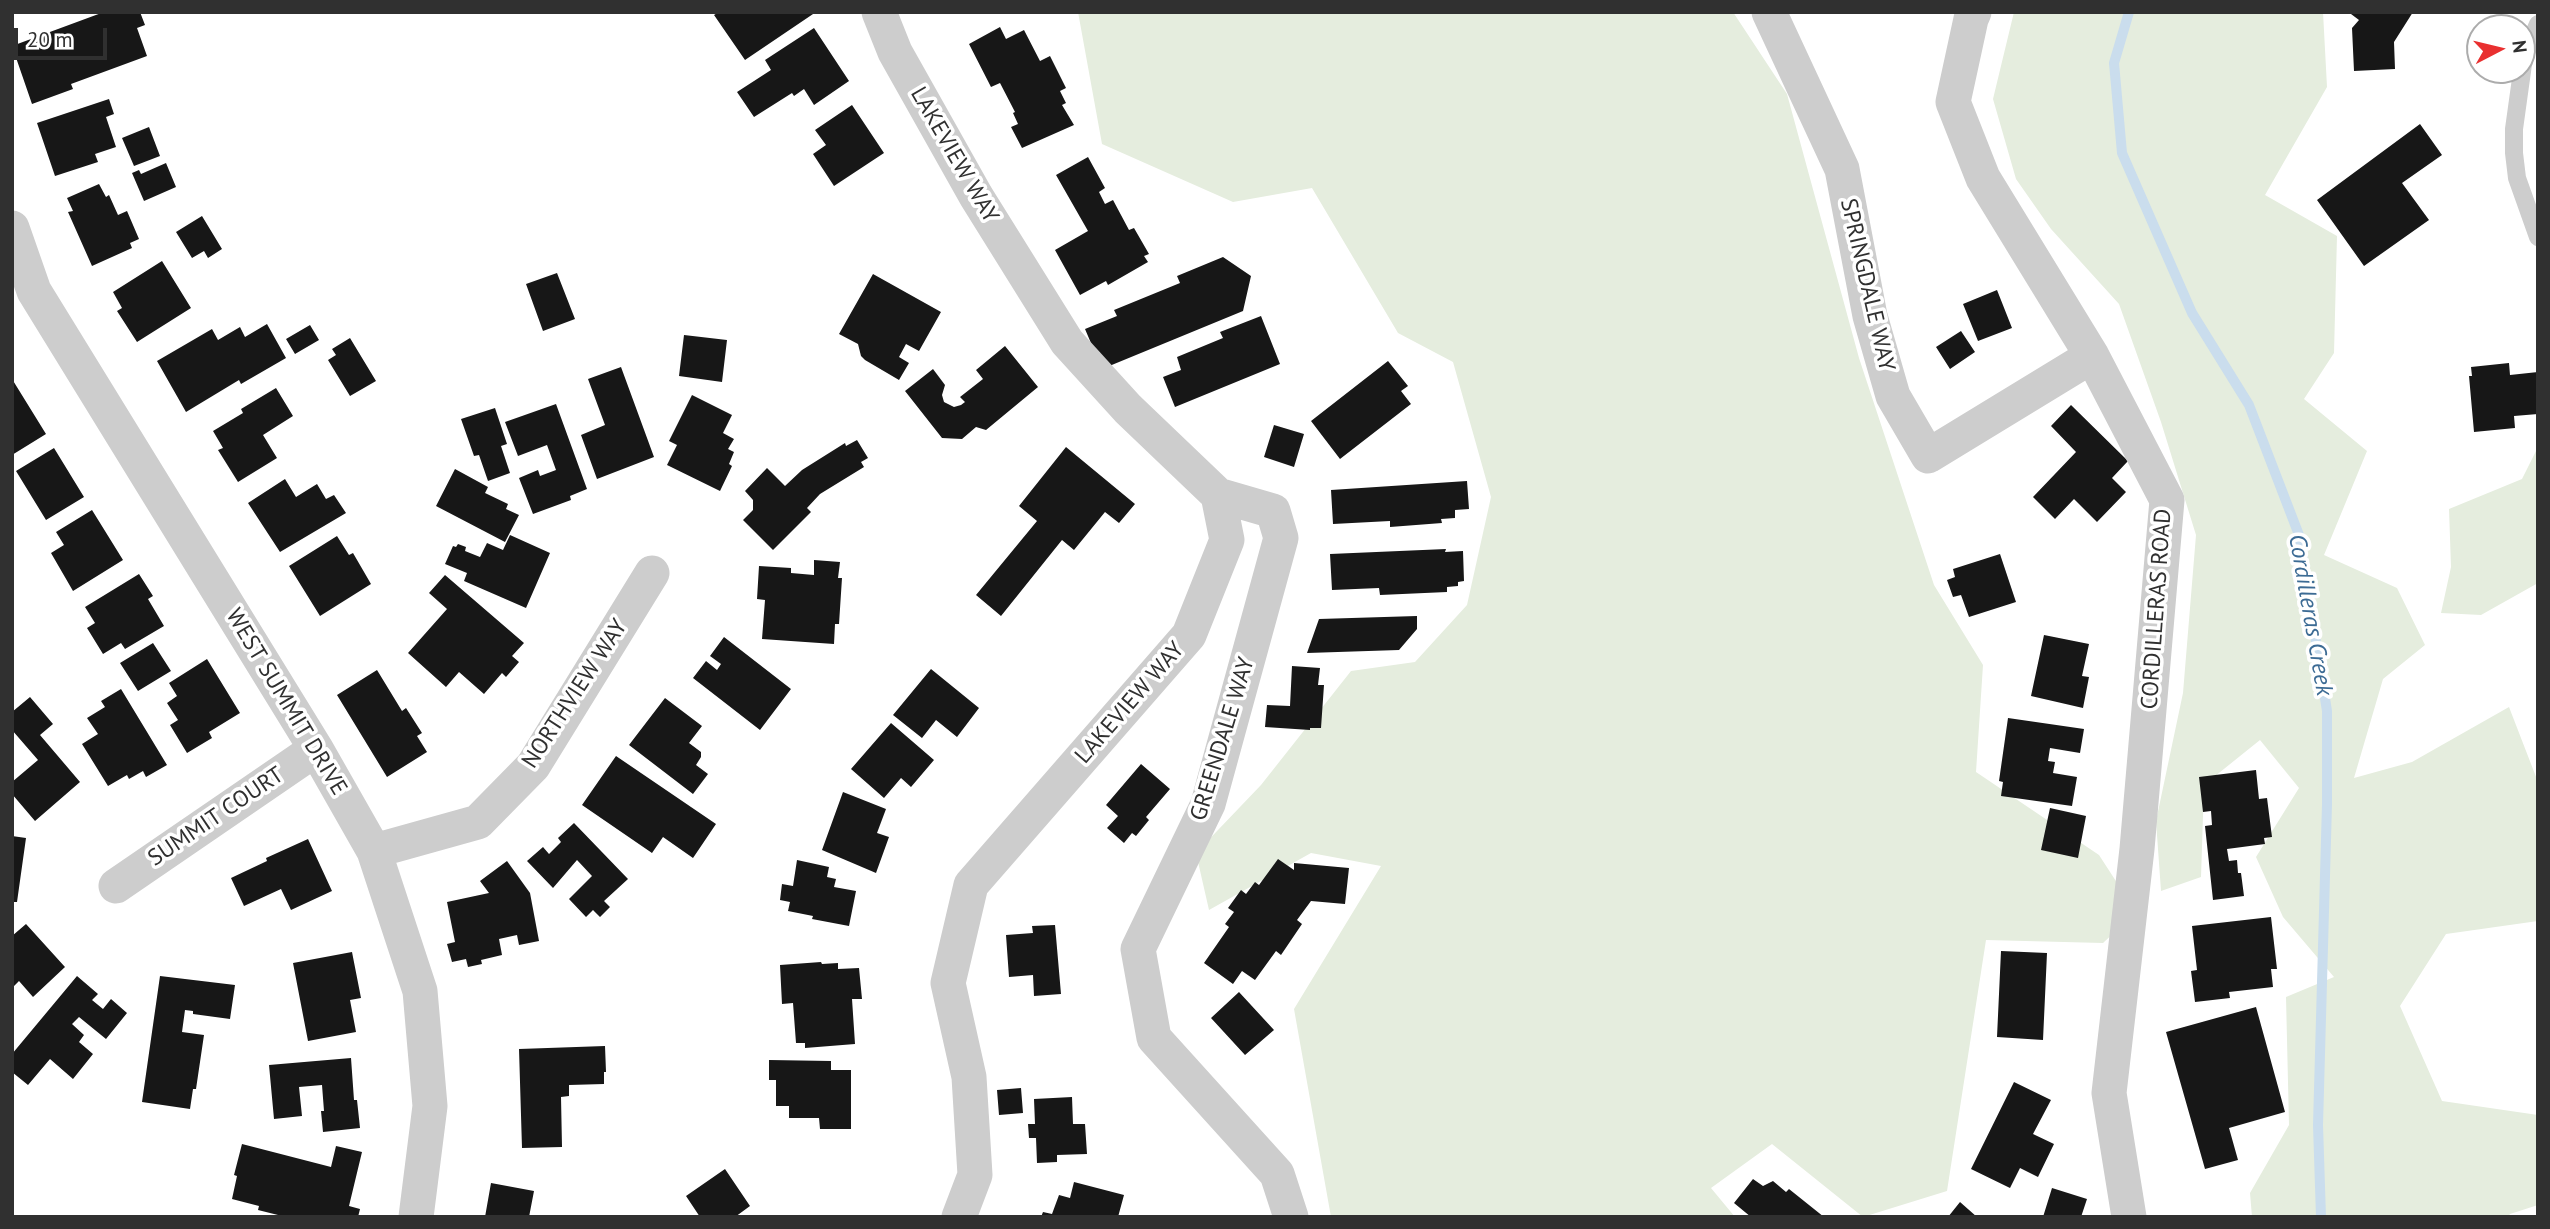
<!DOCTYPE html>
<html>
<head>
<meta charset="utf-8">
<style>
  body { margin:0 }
  #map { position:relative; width:2550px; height:1229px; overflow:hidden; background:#fff; font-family:"PT Sans",sans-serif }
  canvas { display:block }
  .frame { position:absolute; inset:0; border:14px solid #303030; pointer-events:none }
  .north { position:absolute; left:2466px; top:14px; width:70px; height:70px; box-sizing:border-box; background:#fff; border:2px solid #acacac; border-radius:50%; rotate:83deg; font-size:19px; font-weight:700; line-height:28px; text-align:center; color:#303030 }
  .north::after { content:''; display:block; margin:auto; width:24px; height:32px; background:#e93030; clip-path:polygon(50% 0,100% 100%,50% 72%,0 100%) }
  .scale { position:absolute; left:14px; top:28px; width:93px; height:32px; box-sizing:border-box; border:4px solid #303030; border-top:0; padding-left:9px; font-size:21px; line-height:24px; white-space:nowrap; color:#303030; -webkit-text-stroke:5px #fff; paint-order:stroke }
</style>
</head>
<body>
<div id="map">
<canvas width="2550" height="1229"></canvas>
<div class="frame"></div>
<div class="north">N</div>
<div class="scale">20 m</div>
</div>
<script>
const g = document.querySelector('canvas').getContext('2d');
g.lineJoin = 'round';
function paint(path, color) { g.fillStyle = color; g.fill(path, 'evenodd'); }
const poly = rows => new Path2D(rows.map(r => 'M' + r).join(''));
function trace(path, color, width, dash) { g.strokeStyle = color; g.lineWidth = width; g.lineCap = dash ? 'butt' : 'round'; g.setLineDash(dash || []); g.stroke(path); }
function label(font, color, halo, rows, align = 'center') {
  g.font = font + ' "PT Sans",sans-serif'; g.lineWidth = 7; g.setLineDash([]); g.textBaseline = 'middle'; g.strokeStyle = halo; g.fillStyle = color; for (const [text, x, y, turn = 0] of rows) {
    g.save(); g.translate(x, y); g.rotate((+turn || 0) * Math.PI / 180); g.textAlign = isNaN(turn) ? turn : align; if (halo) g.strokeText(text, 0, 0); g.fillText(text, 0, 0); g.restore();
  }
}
const green = poly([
  [1078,12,1733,12,1787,94,1859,358,1934,585,1983,665,1976,772,2099,855,2136,912,2103,943,1986,940,1947,1191,1863,1217,1772,1144,1711,1188,1735,1217,1331,1217,1294,1009,1381,866,1311,853,1209,910,1196,853,1261,785,1351,671,1415,662,1467,605,1491,497,1453,362,1398,333,1312,188,1233,202,1102,144],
  [2014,12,2323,12,2327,87,2265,195,2337,236,2334,353,2304,399,2367,451,2324,555,2397,588,2425,645,2383,679,2354,778,2412,762,2509,707,2538,782,2538,921,2446,934,2400,1006,2442,1101,2538,1115,2538,1205,2510,1214,2508,1217,2252,1217,2250,1193,2289,1125,2286,997,2334,977,2283,917,2256,857,2299,788,2260,740,2204,785,2201,877,2161,891,2156,821,2183,693,2196,535,2161,422,2119,304,2051,229,2016,179,1993,99],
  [2538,447,2538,583,2481,615,2441,613,2451,567,2449,509,2522,479]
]);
const stream = poly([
  [2129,12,2114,63,2122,153,2192,313,2249,405,2299,535,2327,711,2327,804,2318,1125,2321,1217]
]);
const building = poly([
  [104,12,140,12,145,25,137,28,147,56,71,84,73,89,32,104,12,46],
  [719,12,816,12,745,60,714,15],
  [2352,12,2413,12,2394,42,2395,69,2354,71,2352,28,2359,20,2351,14],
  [1000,27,1006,39,1024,30,1040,61,1050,56,1066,88,1060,91,1066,103,1062,105,1074,125,1022,148,1011,127,1018,124,1013,113,1015,112,1000,83,991,87,969,44],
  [814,28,849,81,814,105,804,89,794,96,792,93,754,117,737,92,771,70,765,60],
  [109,99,114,114,106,117,116,147,95,154,98,162,55,176,37,123],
  [852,105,884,153,834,186,813,154,826,145,815,130],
  [2420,124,2442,155,2402,183,2429,220,2364,266,2317,200],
  [149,127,160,156,134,166,122,138],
  [1088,157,1105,188,1099,192,1105,204,1113,200,1129,230,1134,228,1149,254,1144,256,1148,262,1108,285,1106,281,1080,295,1055,250,1088,231,1056,175],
  [166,163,176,187,144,201,132,173,139,170,141,174],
  [99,184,106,197,109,195,118,215,127,211,139,239,130,243,132,248,92,266,68,212,73,211,67,198],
  [202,216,222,249,208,258,204,251,192,258,176,232],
  [1223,257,1251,276,1243,311,1102,369,1085,329,1117,316,1114,310,1180,283,1177,276],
  [162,261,191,308,137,342,117,311,122,308,113,292],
  [557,273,575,319,543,331,526,284],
  [873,274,941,312,919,351,906,344,899,357,909,363,899,380,865,360,861,356,858,344,839,334],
  [1997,290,2012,328,1978,341,1963,304],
  [1261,316,1280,364,1175,407,1163,377,1181,370,1177,357,1223,338,1220,332],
  [267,324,286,358,241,384,239,380,186,412,157,361,212,329,218,340,240,327,245,337],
  [310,325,319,340,295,354,286,339],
  [1961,331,1975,352,1950,369,1936,347],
  [684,335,727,340,722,382,679,376],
  [350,338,376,381,350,396,328,360,336,355,332,349],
  [1005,346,1038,387,986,430,976,427,962,439,942,438,905,391,933,369,945,385,942,395,944,402,954,407,961,405,965,402,960,397,983,379,976,370],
  [1388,361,1408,386,1401,391,1411,404,1340,459,1311,421],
  [2509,363,2510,375,2538,372,2538,414,2514,416,2515,428,2474,432,2469,376,2472,376,2471,367],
  [621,367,654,457,597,479,581,435,605,425,588,379],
  [12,379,46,434,12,455],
  [276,388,293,416,263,435,277,458,238,482,218,450,223,448,213,431,243,413,241,409],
  [692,395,732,415,723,433,734,439,728,449,734,452,729,464,732,466,720,491,667,465,677,445,669,441],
  [556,404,587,489,570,496,571,500,533,514,519,478,538,470,540,476,556,470,547,445,518,456,505,422],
  [2071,405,2128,461,2112,478,2126,492,2097,522,2074,499,2055,519,2033,497,2076,452,2051,426],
  [495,408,507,444,501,446,510,473,488,481,479,455,474,456,461,419],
  [1274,425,1304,434,1294,467,1264,457],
  [857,440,868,458,861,462,864,467,820,494,807,508,811,512,773,550,743,520,753,510,753,500,745,491,767,468,785,486,802,470,845,443,846,446],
  [1066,447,1135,504,1119,523,1105,512,1074,550,1062,540,1001,616,976,595,1037,521,1019,506],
  [54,448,84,497,46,520,16,471],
  [455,469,488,487,485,493,508,504,506,509,519,515,505,542,436,506],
  [285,479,296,497,317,484,326,499,334,495,346,513,280,552,248,503],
  [1467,481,1469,509,1455,510,1455,518,1441,519,1442,523,1390,527,1390,521,1333,524,1331,490],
  [92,510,123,560,73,591,51,553,64,545,56,532],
  [510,535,550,553,526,608,464,581,467,573,445,564,453,546,456,547,458,544,466,547,465,551,480,557,487,543,503,550],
  [337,536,349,555,353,553,371,584,320,616,289,566],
  [1446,549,1445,552,1463,551,1464,581,1458,582,1458,586,1447,587,1447,592,1380,595,1379,588,1332,590,1330,554],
  [2000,554,2016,602,1969,617,1961,595,1953,597,1947,580,1955,577,1953,569],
  [814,560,840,562,838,578,842,578,839,624,835,624,834,644,762,639,765,600,757,599,759,566,791,568,791,573,814,575],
  [139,574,153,596,148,599,164,626,125,649,121,643,103,654,87,628,95,623,85,607],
  [445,575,524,643,512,656,519,662,506,677,502,673,484,694,459,672,446,687,408,653,447,609,429,593],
  [1417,616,1417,629,1399,650,1307,653,1319,619],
  [2044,635,2089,644,2082,676,2089,677,2083,708,2031,696],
  [724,637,791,689,760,730,693,678,706,661,717,670,721,664,710,656],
  [153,643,171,671,138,691,120,663],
  [207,659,240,713,209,732,212,738,187,753,170,725,178,720,167,703,177,696,169,683],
  [1292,666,1320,668,1318,685,1324,685,1321,728,1310,728,1310,730,1265,727,1267,705,1290,706],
  [931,669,979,708,957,737,936,720,922,738,893,715],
  [377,670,402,711,406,708,422,733,417,736,427,752,387,777,337,695],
  [121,689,167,765,146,777,143,771,129,779,127,775,108,786,82,744,98,734,87,718,105,707,101,701],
  [30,697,53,724,40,735,80,782,35,821,12,794,12,782,38,760,12,730,12,712],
  [665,698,702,726,689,743,701,752,701,757,696,765,708,774,693,794,629,745],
  [2008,718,2084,729,2080,753,2050,748,2048,761,2055,762,2053,773,2077,777,2072,806,2001,796,2003,782,1999,781],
  [891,723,934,760,911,787,901,778,884,798,851,769],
  [616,756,716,824,693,858,663,837,652,853,582,805],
  [1141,764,1170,789,1146,817,1149,820,1136,836,1132,833,1124,843,1107,828,1118,816,1106,805],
  [2256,770,2259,799,2267,798,2272,837,2264,838,2265,844,2227,849,2229,861,2237,860,2238,873,2241,873,2244,896,2213,900,2205,826,2212,825,2211,811,2203,812,2199,777],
  [843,792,886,809,877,833,889,837,876,873,822,850],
  [2050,808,2086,816,2078,858,2041,850],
  [574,823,628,879,604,901,610,907,600,917,593,910,586,917,569,899,592,876,577,860,553,888,527,861,543,847,549,854,561,842,558,838],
  [12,836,26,838,17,902,12,902],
  [308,839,332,891,291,910,281,889,244,906,231,878,267,861,266,858],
  [1278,859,1294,870,1294,863,1349,868,1345,904,1311,901,1297,920,1302,924,1281,955,1276,951,1255,980,1242,971,1233,984,1204,963,1229,927,1225,924,1234,912,1228,908,1241,890,1246,894,1255,882,1259,885],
  [797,860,829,867,827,877,836,879,834,887,856,891,849,926,812,919,813,916,788,911,790,902,780,900,782,884,793,886],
  [507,861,530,893,539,941,519,945,517,935,499,939,502,955,481,960,482,964,468,967,466,959,452,962,447,944,455,942,447,902,489,893,480,881],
  [2271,917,2277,969,2271,969,2273,987,2229,992,2230,998,2195,1002,2191,971,2197,970,2192,926],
  [26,924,65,967,33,997,19,981,12,988,12,936],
  [1055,925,1061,994,1034,996,1033,975,1009,977,1006,935,1033,933,1032,926],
  [2001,951,2047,953,2043,1040,1997,1037],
  [352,952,361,998,350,1000,356,1032,308,1041,293,963],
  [821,962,822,964,838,963,838,969,859,968,862,999,852,999,855,1044,805,1048,805,1043,796,1043,793,1003,782,1004,780,965],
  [77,976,98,994,92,1000,103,1009,111,999,127,1013,106,1039,79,1017,72,1024,84,1035,79,1042,93,1054,73,1079,50,1059,28,1085,12,1072,12,1054],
  [160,976,235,985,230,1019,193,1014,193,1011,185,1010,182,1032,204,1035,196,1089,193,1089,190,1109,142,1102],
  [1239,992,1274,1030,1245,1055,1211,1018],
  [2256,1007,2285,1112,2229,1128,2238,1160,2205,1169,2166,1032],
  [605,1046,606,1072,604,1072,604,1084,569,1085,569,1096,561,1097,562,1147,522,1148,519,1049],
  [351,1058,354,1100,357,1100,360,1128,323,1132,321,1111,324,1111,322,1085,299,1087,302,1116,274,1119,269,1065],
  [769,1060,831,1061,831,1070,851,1070,851,1129,820,1129,819,1118,789,1118,789,1106,776,1106,776,1080,769,1080],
  [2014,1082,2051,1100,2033,1134,2054,1144,2038,1177,2020,1168,2010,1188,1971,1169],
  [1021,1088,1023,1113,999,1115,997,1090],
  [1072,1097,1073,1124,1085,1124,1087,1154,1057,1155,1057,1162,1037,1163,1036,1138,1029,1138,1028,1124,1035,1124,1034,1099],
  [242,1144,331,1167,336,1146,362,1152,349,1206,360,1209,358,1217,286,1217,258,1210,259,1206,232,1199,237,1176,234,1175],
  [725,1169,750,1206,735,1217,700,1217,686,1196],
  [1753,1179,1763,1186,1773,1181,1786,1192,1789,1189,1824,1217,1751,1217,1734,1203],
  [1074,1182,1124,1195,1118,1217,1041,1217,1043,1212,1052,1214,1059,1195,1070,1198],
  [491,1183,534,1191,529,1217,485,1217],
  [2052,1188,2087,1199,2081,1217,2043,1217],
  [1960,1202,1977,1217,1948,1217]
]);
const lane = poly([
  [2538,24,2524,57,2514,129,2514,153,2517,178,2538,237]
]);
const street = poly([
  [879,12,895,52,976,196,1067,342,1128,409,1218,495,1227,540,1189,635,971,885,948,983,969,1077,975,1175,959,1217],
  [1769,12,1842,169,1870,316,1893,396,1928,456,2092,356],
  [1974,12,1971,19,1953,102,1983,178,2092,356,2167,500,2137,849,2109,1093,2129,1217],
  [12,228,34,291,316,749,374,851,420,991,430,1106,416,1217],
  [1218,495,1273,511,1281,538,1208,804,1138,949,1154,1038,1277,1174,1291,1217],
  [374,851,478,822,533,766,652,573],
  [116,886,316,749]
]);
const streetNames = [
  ["LAKEVIEW WAY",954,155,60],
  ["SPRINGDALE WAY",1867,285,77],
  ["CORDILLERAS ROAD",2157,609,-86],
  ["NORTHVIEW WAY",575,694,-57],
  ["WEST SUMMIT DRIVE",286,702,59],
  ["LAKEVIEW WAY",1130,703,-49],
  ["GREENDALE WAY",1223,739,-73],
  ["SUMMIT COURT",216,817,-34]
];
const waterNames = [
  ["Cordilleras Creek",2310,615,80]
];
paint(green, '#e5edde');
trace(stream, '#cadded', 10);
paint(building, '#171717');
trace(lane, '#cdcdcd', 18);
trace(street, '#cdcdcd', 35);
label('23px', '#303030', '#fff', streetNames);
label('italic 24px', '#3c6b94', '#fff', waterNames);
</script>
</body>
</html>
